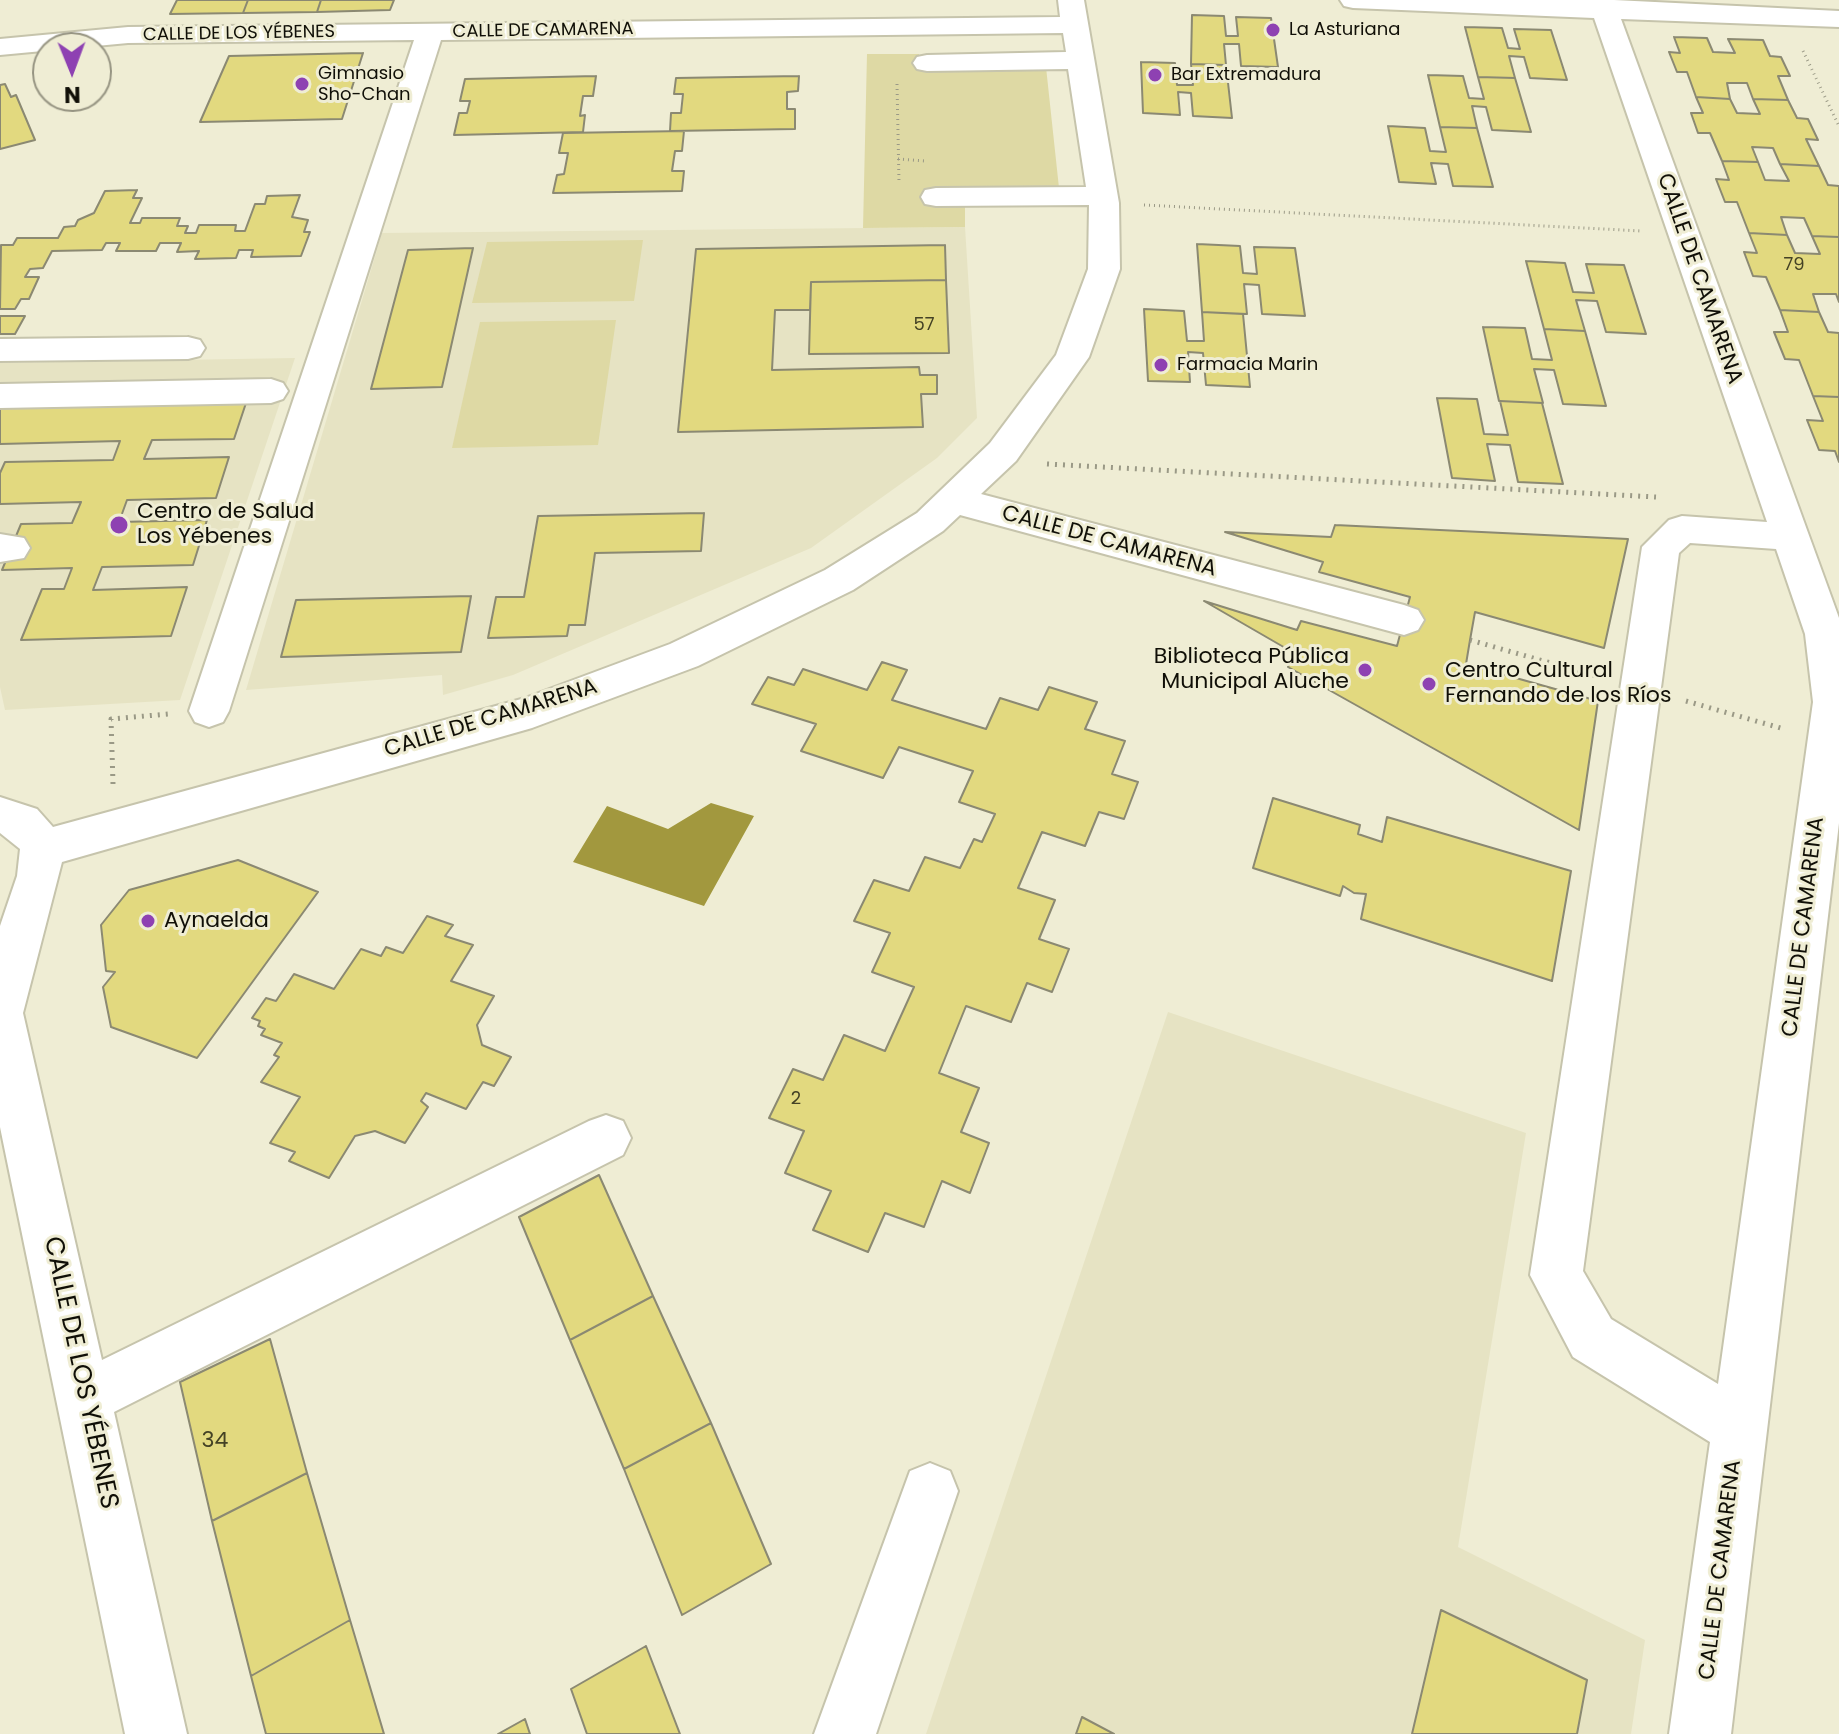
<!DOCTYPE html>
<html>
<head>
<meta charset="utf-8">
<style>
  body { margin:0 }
  #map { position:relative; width:1839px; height:1734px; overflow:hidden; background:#efedd4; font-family:Poppins,sans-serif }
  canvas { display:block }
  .north { position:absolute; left:32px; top:32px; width:80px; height:80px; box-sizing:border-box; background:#efedd4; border:2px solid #969482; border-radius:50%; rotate:179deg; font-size:22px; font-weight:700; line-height:32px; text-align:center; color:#100f07 }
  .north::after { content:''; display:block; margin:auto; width:28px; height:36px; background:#8e41b2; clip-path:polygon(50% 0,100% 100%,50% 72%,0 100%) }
</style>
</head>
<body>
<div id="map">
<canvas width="1839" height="1734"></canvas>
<div class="north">N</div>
</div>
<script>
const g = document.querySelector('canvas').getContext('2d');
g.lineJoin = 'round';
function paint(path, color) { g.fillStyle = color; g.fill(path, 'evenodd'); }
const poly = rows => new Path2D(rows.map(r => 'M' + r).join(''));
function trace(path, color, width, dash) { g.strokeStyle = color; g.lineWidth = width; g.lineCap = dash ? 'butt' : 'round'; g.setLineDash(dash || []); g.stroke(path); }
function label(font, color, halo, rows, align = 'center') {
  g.font = font + ' Poppins,sans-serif'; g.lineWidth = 6; g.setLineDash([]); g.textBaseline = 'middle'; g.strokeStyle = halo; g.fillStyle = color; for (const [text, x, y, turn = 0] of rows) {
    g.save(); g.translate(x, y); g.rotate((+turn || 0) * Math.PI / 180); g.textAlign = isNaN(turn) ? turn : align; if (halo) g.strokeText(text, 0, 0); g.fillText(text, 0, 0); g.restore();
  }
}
const built = poly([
  [965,227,977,418,937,458,811,548,513,675,443,695,442,675,246,690,382,233],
  [295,358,180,700,5,710,0,687,0,363],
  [1168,1012,1526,1133,1458,1547,1645,1640,1631,1734,926,1734]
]);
const green = poly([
  [867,54,919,54,919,69,1046,67,1059,188,965,205,965,227,863,228],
  [643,240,634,301,472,303,487,242],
  [616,320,598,445,452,448,480,322]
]);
const water = poly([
  [711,803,754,816,704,906,573,862,607,806,668,829]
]);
const building = poly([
  [177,0,248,0,243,13,170,14,177,0],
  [248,0,321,0,317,12,243,13,248,0],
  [321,0,394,0,390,10,317,12,321,0],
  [1192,15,1224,16,1226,36,1238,36,1236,17,1271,18,1278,67,1241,66,1239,44,1224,44,1226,65,1191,64,1192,15],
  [1465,27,1502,28,1508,48,1520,49,1514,29,1551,30,1567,80,1530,78,1524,57,1509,56,1515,78,1478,77,1465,27],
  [1674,37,1707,38,1713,52,1735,53,1728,39,1763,40,1770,56,1781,57,1790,76,1778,76,1788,100,1753,99,1747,83,1727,83,1730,99,1696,97,1687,72,1677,72,1669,52,1680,53,1674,37],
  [363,53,342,119,200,122,229,56,363,53],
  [1141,62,1175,63,1177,85,1193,85,1191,64,1226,65,1232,118,1193,116,1191,93,1178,92,1180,115,1143,113,1141,62],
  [1428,75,1463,76,1469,98,1484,99,1478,77,1515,78,1531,132,1492,130,1486,107,1472,106,1477,128,1440,127,1428,75],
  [596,76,593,96,583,96,580,116,585,115,583,132,454,135,459,113,467,113,470,101,460,101,465,79,596,76],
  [799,76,798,91,787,92,787,109,795,109,795,129,670,131,671,113,681,113,683,94,674,94,676,78,799,76],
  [5,84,11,97,16,95,35,140,0,149,0,85,5,84],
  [1696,97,1730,99,1737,113,1760,114,1753,99,1788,100,1797,118,1808,119,1818,140,1806,139,1819,166,1780,164,1773,148,1752,147,1758,162,1722,161,1710,133,1698,133,1691,113,1703,113,1696,97],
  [1388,126,1425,128,1430,151,1446,152,1440,127,1477,128,1493,187,1453,186,1448,164,1431,163,1436,184,1399,182,1388,126],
  [684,131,682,151,675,151,672,171,684,171,682,191,553,193,557,175,564,174,568,153,559,153,563,133,684,131],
  [1722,161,1758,162,1765,180,1789,181,1780,164,1819,166,1828,185,1839,186,1839,237,1812,236,1804,218,1781,217,1787,235,1749,233,1737,202,1725,202,1716,179,1729,180,1722,161],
  [137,190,133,198,142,198,130,223,140,223,142,218,180,218,177,226,188,226,185,233,196,233,199,225,236,225,235,231,245,231,255,204,265,204,267,196,300,195,292,217,308,220,304,232,310,232,301,256,251,257,253,250,239,250,236,258,195,259,199,251,177,252,181,243,160,243,156,251,116,251,120,243,106,243,102,250,52,251,43,268,30,269,25,277,39,277,29,299,21,299,15,309,0,309,1,245,13,245,17,238,58,238,64,227,75,226,78,220,94,213,105,191,137,190],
  [1749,233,1787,235,1795,253,1820,254,1812,236,1839,237,1839,302,1836,294,1813,294,1819,312,1780,310,1766,277,1753,276,1744,252,1757,253,1749,233],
  [1197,244,1240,246,1243,273,1257,274,1254,247,1295,248,1305,316,1262,314,1259,285,1244,284,1247,314,1202,312,1197,244],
  [945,245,946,280,811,282,810,310,775,310,772,370,919,367,920,375,937,375,937,394,921,394,923,427,678,432,696,249,945,245],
  [473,248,442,387,371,389,408,250,473,248],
  [1526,261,1565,263,1573,292,1594,293,1586,264,1624,265,1646,334,1606,332,1597,301,1576,300,1585,331,1544,329,1526,261],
  [946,280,949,353,809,354,811,282,946,280],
  [1144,309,1184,311,1187,341,1204,341,1202,312,1243,314,1250,387,1206,385,1203,353,1188,352,1190,382,1148,381,1144,309],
  [1780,310,1819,312,1828,332,1839,333,1839,397,1813,396,1799,360,1785,359,1774,332,1788,332,1780,310],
  [0,316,25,316,15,334,0,334,0,316],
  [1483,327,1525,328,1532,359,1552,360,1544,329,1585,331,1606,406,1563,404,1554,370,1534,369,1543,403,1499,401,1483,327],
  [1813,396,1839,397,1839,462,1835,451,1819,450,1807,420,1823,421,1813,396],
  [1437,398,1477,399,1484,434,1508,435,1500,401,1542,403,1563,484,1518,482,1510,445,1487,444,1495,481,1452,478,1437,398],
  [247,400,234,439,152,440,144,459,229,457,216,498,127,500,119,522,207,520,193,565,102,567,93,590,187,587,171,636,21,640,42,589,64,589,72,568,2,570,21,524,72,523,81,502,0,504,0,473,5,462,113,460,120,441,0,444,0,405,247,400],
  [704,513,701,551,595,553,585,625,569,625,567,636,488,638,496,597,524,597,538,516,704,513],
  [1335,525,1628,539,1604,648,1475,612,1470,640,1466,664,1598,701,1579,830,1288,667,1294,653,1204,601,1297,630,1301,621,1397,646,1410,597,1319,572,1323,562,1225,532,1331,537,1335,525],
  [471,596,461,652,281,657,296,600,471,596],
  [882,662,907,670,892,700,986,729,1000,698,1038,710,1049,687,1097,702,1085,729,1125,741,1112,774,1138,782,1124,819,1099,812,1085,846,1042,832,1018,888,1055,900,1039,939,1069,949,1052,992,1027,983,1011,1022,966,1006,939,1073,979,1088,961,1132,989,1143,970,1193,942,1181,924,1227,885,1213,868,1252,813,1230,831,1191,785,1173,804,1131,769,1118,793,1069,823,1080,844,1035,885,1051,914,987,872,972,890,933,854,921,874,880,909,891,925,857,960,868,974,839,982,842,995,814,959,802,973,771,899,747,883,778,801,751,816,724,752,704,768,677,794,685,803,669,867,690,882,662],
  [1273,798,1360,825,1358,834,1382,842,1387,817,1571,871,1552,981,1361,919,1366,894,1354,893,1343,886,1340,896,1253,868,1273,798],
  [238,860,318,892,197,1058,111,1027,103,987,115,972,106,971,101,925,129,890,238,860],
  [427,916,453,925,445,936,473,945,451,981,494,996,477,1025,482,1045,511,1057,494,1086,483,1082,466,1109,426,1093,421,1101,428,1107,405,1143,375,1131,355,1136,329,1178,289,1161,295,1152,270,1143,300,1097,261,1082,279,1057,274,1055,282,1043,261,1035,265,1029,258,1026,260,1021,252,1018,266,998,276,1001,294,974,334,989,361,949,381,956,386,947,403,953,427,916],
  [599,1175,653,1296,570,1340,519,1217,599,1175],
  [653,1296,711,1423,624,1469,570,1340,653,1296],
  [270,1339,307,1473,212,1521,180,1382,270,1339],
  [711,1423,771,1564,682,1615,624,1469,711,1423],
  [307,1473,350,1620,251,1676,212,1521,307,1473],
  [1441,1610,1587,1680,1577,1734,1412,1734,1441,1610],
  [350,1620,384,1734,266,1734,251,1676,350,1620],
  [646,1646,680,1734,587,1734,571,1689,646,1646],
  [1082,1717,1114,1734,1076,1734,1082,1717],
  [525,1719,530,1734,498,1734,525,1719]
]);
const pathFar1 = poly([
  [1803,51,1839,126],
  [897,84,899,182],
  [898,159,925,161],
  [1144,205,1641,231]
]);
const path = poly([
  [1047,464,1656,497],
  [1470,640,1596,676],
  [1686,701,1784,729],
  [113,784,111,719,168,714]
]);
const minor = poly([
  [1058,0,1084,0,1119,203,1120,269,1089,357,1016,461,981,494,1404,605,1418,610,1424,620,1418,630,1404,635,960,515,943,531,853,590,698,666,532,728,62,862,23,1013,102,1360,589,1121,606,1115,623,1121,631,1138,623,1155,114,1412,187,1734,125,1734,0,1127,0,926,17,876,20,849,0,833,0,797,37,809,53,827,525,698,670,644,825,570,917,513,990,443,1056,355,1088,269,1089,205,936,206,925,204,921,197,925,190,936,188,1086,187,1068,69,927,71,917,69,913,63,917,57,927,55,1066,52,1063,33,441,40,229,711,223,722,209,727,195,722,189,711,414,40,128,43,0,55,0,39,128,27,1060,17,1058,0],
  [1340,0,1614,0,1839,11,1839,27,1621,19,1839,618,1839,823,1731,1734,1669,1734,1710,1442,1573,1357,1530,1275,1642,547,1669,520,1682,516,1767,522,1594,18,1353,8,1344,6,1340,0],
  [1690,543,1776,549,1805,634,1813,702,1718,1384,1611,1319,1583,1271,1679,553,1690,543],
  [188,337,200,340,205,348,200,356,188,359,0,361,0,339,188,337],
  [271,379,283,383,288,391,283,399,271,403,0,408,0,384,271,379],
  [0,534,24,538,30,548,24,558,0,562,0,534],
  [930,1463,950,1471,958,1491,876,1734,814,1734,910,1471,930,1463]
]);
const markers = [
  [1273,30,8,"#8e41b2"],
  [1155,75,8,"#8e41b2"],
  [302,84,8,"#8e41b2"],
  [1161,365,8,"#8e41b2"],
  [119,525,10,"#8e41b2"],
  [1365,670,8,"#8e41b2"],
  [1429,684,8,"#8e41b2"],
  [148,921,8,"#8e41b2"]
];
const farPoinames = [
  ["La Asturiana",1289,30],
  ["Gimnasio",318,74],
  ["Sho-Chan",318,95],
  ["Bar Extremadura",1171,75],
  ["Farmacia Marin",1177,365]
];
const farStreetnames = [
  ["CALLE DE CAMARENA",543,31,-1],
  ["CALLE DE LOS YÉBENES",239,34,-1]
];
const numberNames = [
  ["79",1794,265],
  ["57",924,325],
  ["2",796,1099]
];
const streetNames = [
  ["CALLE DE CAMARENA",1699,279,71],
  ["CALLE DE CAMARENA",1109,542,15],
  ["CALLE DE CAMARENA",491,719,-17],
  ["CALLE DE CAMARENA",1804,927,-83],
  ["CALLE DE CAMARENA",1721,1570,-83]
];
const poiNames = [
  ["Centro de Salud",137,512],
  ["Los Yébenes",137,537],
  ["Biblioteca Pública",1349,657,"right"],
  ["Municipal Aluche",1349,682,"right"],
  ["Centro Cultural",1445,671],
  ["Fernando de los Ríos",1445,696],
  ["Aynaelda",164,921]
];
const nearNumbernames = [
  ["34",215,1441]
];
const nearStreetnames = [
  ["CALLE DE LOS YÉBENES",80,1373,78]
];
paint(built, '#e6e3c3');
paint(green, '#ded9a4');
paint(water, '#a2983e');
paint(building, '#e2d97f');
trace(building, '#8b8972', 2);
trace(minor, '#c6c4ac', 4);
trace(pathFar1, '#9a9986', 3, [1, 4]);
trace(path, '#9a9986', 5, [2, 6]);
paint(minor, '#fff');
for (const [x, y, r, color] of markers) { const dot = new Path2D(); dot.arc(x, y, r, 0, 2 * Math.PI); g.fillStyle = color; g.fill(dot); trace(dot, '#efedd4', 3); }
label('18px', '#100f07', '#efedd4', farPoinames, 'left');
label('18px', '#100f07', '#efedd4', farStreetnames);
label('18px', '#444225', null, numberNames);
label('22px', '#100f07', '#efedd4', streetNames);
label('22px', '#100f07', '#efedd4', poiNames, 'left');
label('22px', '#444225', null, nearNumbernames);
label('26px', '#100f07', '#efedd4', nearStreetnames);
</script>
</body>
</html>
